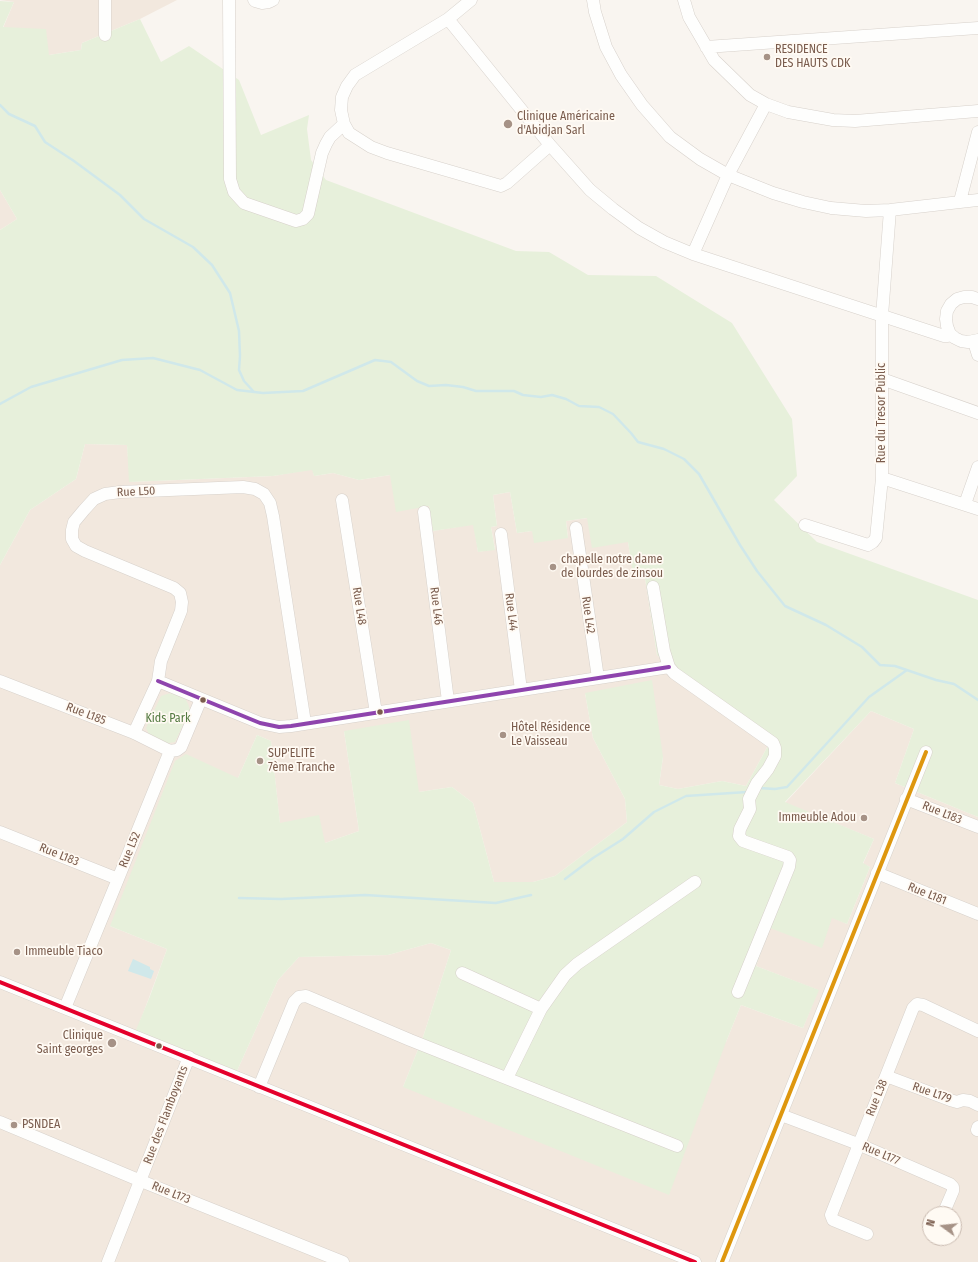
<!DOCTYPE html>
<html>
<head>
<meta charset="utf-8">
<style>
  body { margin:0 }
  #map { position:relative; width:978px; height:1262px; overflow:hidden; background:#f9f5f0; font-family:"Fira Sans Condensed",sans-serif }
  canvas { display:block }
  .north { position:absolute; left:922px; top:1206px; width:40px; height:40px; box-sizing:border-box; background:#fffaf3; border:1px solid #cabbb1; border-radius:50%; rotate:285deg; font-size:11px; font-weight:700; line-height:16px; text-align:center; color:#7a5c4d }
  .north::after { content:''; display:block; margin:auto; width:14px; height:18px; background:#a69286; clip-path:polygon(50% 0,100% 100%,50% 72%,0 100%) }
</style>
</head>
<body>
<div id="map">
<canvas width="978" height="1262"></canvas>
<div class="north">N</div>
</div>
<script>
const g = document.querySelector('canvas').getContext('2d');
g.lineJoin = 'round';
function paint(path, color) { g.fillStyle = color; g.fill(path, 'evenodd'); }
const poly = rows => new Path2D(rows.map(r => 'M' + r).join(''));
function trace(path, color, width, dash) { g.strokeStyle = color; g.lineWidth = width; g.lineCap = dash ? 'butt' : 'round'; g.setLineDash(dash || []); g.stroke(path); }
function label(font, color, halo, rows, align = 'center') {
  g.font = font + ' "Fira Sans Condensed",sans-serif'; g.lineWidth = 3.5; g.setLineDash([]); g.textBaseline = 'middle'; g.strokeStyle = halo; g.fillStyle = color; for (const [text, x, y, turn = 0] of rows) {
    g.save(); g.translate(x, y); g.rotate((+turn || 0) * Math.PI / 180); g.textAlign = isNaN(turn) ? turn : align; if (halo) g.strokeText(text, 0, 0); g.fillText(text, 0, 0); g.restore();
  }
}
const residential = poly([
  [0,0,177,0,140,19,82,43,81,50,49,55,3,28,14,2],
  [0,190,17,219,0,230],
  [85,444,127,445,130,482,273,476,313,469,314,476,333,473,359,480,390,475,429,506,433,531,474,524,478,552,495,549,491,527,497,526,493,495,510,492,517,533,532,531,568,538,566,521,588,518,628,542,633,573,644,572,657,655,770,742,746,786,722,781,678,789,659,785,663,757,585,693,593,738,625,799,627,822,555,876,533,882,494,882,473,803,452,787,419,792,344,731,359,831,325,843,280,824,271,741,257,735,238,778,110,926,167,949,137,1030,237,1071,278,980,299,957,388,955,431,943,451,950,423,1037,403,1087,726,1042,741,1005,803,1028,818,990,756,966,770,928,832,917,847,924,870,867,863,864,874,839,785,803,871,711,914,729,895,783,978,817,978,1262,0,1262,0,565,30,510,76,479],
  [930,1214,954,1214,954,1238,930,1238]
]);
const green = poly([
  [0,1,14,2,3,27,46,29,49,55,81,50,82,43,140,19,161,62,189,46,239,80,261,135,309,115,307,129,311,160,326,180,516,251,549,252,588,275,656,276,732,323,792,419,797,476,774,500,817,542,978,600,978,817,895,783,914,729,871,711,785,802,874,839,863,863,870,867,847,924,832,918,822,948,770,928,756,966,819,990,803,1028,741,1005,726,1042,669,1195,403,1087,423,1037,451,950,431,943,388,955,299,957,278,980,237,1071,136,1030,150,996,167,949,110,926,175,761,186,754,238,778,257,735,271,741,280,823,319,815,325,843,359,831,344,731,409,720,419,792,452,787,473,803,494,882,533,882,555,876,627,822,625,799,593,738,585,693,652,680,663,757,659,785,678,789,722,781,746,786,770,742,677,674,657,655,644,572,633,574,628,542,592,548,587,518,566,521,568,538,534,543,532,531,517,533,510,492,493,495,497,526,491,527,495,550,478,552,473,525,433,531,429,506,396,512,390,475,359,480,333,473,314,476,312,470,273,476,129,482,127,445,85,444,76,479,30,510,0,565,0,230,17,219,0,190],
  [173,693,185,698,188,704,190,710,175,742,163,744,149,734,146,728,161,696,167,694]
]);
const water = poly([
  [133,959,150,967,150,969,154,971,151,979,128,971]
]);
const stream = poly([
  [0,105,9,114,35,126,45,142,74,161,120,195,144,219,193,247,212,265,230,293,239,331,240,356,239,370,244,381,254,392],
  [0,404,31,387,122,360,153,358,200,370,237,390,263,393,303,391,375,360,391,362,417,381,429,386,446,385,463,387,476,391,514,391,523,395,541,397,552,395,566,399,579,406,599,407,613,414,631,433,638,442,664,449,684,459,699,474,740,545,757,571,785,606,826,625,862,647,880,665,895,666,936,680,954,684,978,700],
  [759,788,775,789,787,787,869,697,907,670],
  [565,879,593,858,623,839,654,812,686,796,747,792],
  [239,898,281,899,365,895,496,903,531,895]
]);
const minor = poly([
  [105,0,105,35],
  [229,0,230,179,234,192,244,203,296,221,303,219,308,214,322,153,326,144,330,137,344,124],
  [254,0,255,1,262,3,269,2,273,0],
  [471,0,448,19,355,75,347,86,342,97,341,110,344,124,349,133,371,147,387,153,501,186,507,183,550,145],
  [593,0,595,12,606,47,621,75,642,105,670,137,700,159,728,175,773,193,803,202,831,208,866,211,890,210,978,200],
  [684,0,689,17,714,60,750,95,766,104,788,112,833,120,855,121,978,111],
  [448,19,550,145,590,190,613,209,639,228,664,242,693,254,944,336,948,336,950,334],
  [706,47,978,28],
  [960,201,978,132],
  [693,254,728,175,766,104],
  [978,299,972,297,964,297,957,299,951,304,947,311,946,319,947,326,950,334,955,338,961,341,968,342,978,340],
  [974,342,978,355],
  [882,379,978,413],
  [882,478,978,509],
  [342,500,376,713],
  [965,504,978,467],
  [424,512,448,701],
  [805,525,868,545,873,542,876,538,882,478,882,316,890,210],
  [576,528,598,678],
  [501,534,521,690],
  [653,587,664,651,669,667,674,673,773,743,775,748,775,756,768,769,757,783,749,799,750,809,740,829,739,836,743,841,788,857,790,860,789,867,738,992],
  [0,681,134,733,170,751],
  [158,681,260,723,279,727,291,726,669,667],
  [134,733,158,681,161,661,181,611,182,602,180,593,174,588,85,551,76,546,72,539,72,530,74,522,84,510,94,499,105,494,120,492,243,487,255,489,264,494,270,503,273,516,305,723],
  [170,751,177,750,181,747,201,699],
  [906,799,978,827],
  [0,832,118,879],
  [877,873,978,914],
  [462,973,541,1009],
  [0,982,695,1262],
  [65,1008,118,879,170,751],
  [886,1076,950,1100,957,1102,963,1100,970,1101,978,1105],
  [507,1078,541,1009,565,975,577,964,695,882],
  [259,1087,294,1002,299,997,306,996,410,1040,677,1146],
  [781,1115,858,1144,950,1184,953,1187,953,1191,944,1212],
  [0,1122,141,1181,343,1262],
  [977,1130,978,1127],
  [867,1234,833,1220,831,1215,913,1008,917,1004,923,1005,978,1031],
  [108,1262,189,1057],
  [722,1262,926,752]
]);
const bus1 = poly([
  [158,681,260,723,279,727,291,726,669,667]
]);
const bus2 = poly([
  [0,982,695,1262]
]);
const bus3 = poly([
  [722,1262,926,752]
]);
const markers = [
  [767,57,4,"#a69286"],
  [508,124,5,"#a69286"],
  [553,567,4,"#a69286"],
  [203,700,3.5,"#7a5c4d"],
  [380,712,3.5,"#7a5c4d"],
  [503,735,4,"#a69286"],
  [260,761,4,"#a69286"],
  [864,818,4,"#a69286"],
  [17,952,4,"#a69286"],
  [112,1043,5,"#a69286"],
  [159,1046,3.5,"#7a5c4d"],
  [14,1125,4,"#a69286"]
];
const poiNames = [
  ["RESIDENCE",775,50],
  ["DES HAUTS CDK",775,64],
  ["Clinique Américaine",517,117],
  ["d'Abidjan Sarl",517,131],
  ["chapelle notre dame",561,560],
  ["de lourdes de zinsou",561,574],
  ["Hôtel Résidence",511,728],
  ["Le Vaisseau",511,742],
  ["SUP'ELITE",268,754],
  ["7ème Tranche",268,768],
  ["Immeuble Adou",856,818,"right"],
  ["Immeuble Tiaco",25,952],
  ["Clinique",103,1036,"right"],
  ["Saint georges",103,1050,"right"],
  ["PSNDEA",22,1125]
];
const streetNames = [
  ["Rue du Tresor Public",882,413,-90],
  ["Rue L50",136,492,-3],
  ["Rue L48",359,606,81],
  ["Rue L46",436,606,83],
  ["Rue L44",511,612,83],
  ["Rue L42",588,615,82],
  ["Rue L185",86,714,21],
  ["Rue L183",942,813,22],
  ["Rue L52",130,850,-68],
  ["Rue L183",59,855,22],
  ["Rue L181",927,894,22],
  ["Rue L179",932,1093,19],
  ["Rue L38",877,1098,-68],
  ["Rue des Flamboyants",166,1115,-69],
  ["Rue L177",881,1154,23],
  ["Rue L173",171,1193,22]
];
const parkNames = [
  ["Kids Park",168,719]
];
paint(residential, '#f2e8de');
paint(green, '#e7f0db');
paint(water, '#d0e8ea');
trace(stream, '#d0e8ea', 2.5);
trace(minor, '#d7d1cb', 13);
trace(minor, '#fefefd', 12);
trace(bus1, '#8e44ad', 4);
trace(bus2, '#e4002b', 4);
trace(bus3, '#de970f', 4);
for (const [x, y, r, color] of markers) { const dot = new Path2D(); dot.arc(x, y, r, 0, 2 * Math.PI); g.fillStyle = color; g.fill(dot); trace(dot, '#fffaf3', 1.5); }
label('12px', '#7a5c4d', '#fffaf3', poiNames, 'left');
label('12px', '#7a5c4d', '#fffaf3', streetNames);
label('12px', '#537a41', '#fffaf3', parkNames);
</script>
</body>
</html>
